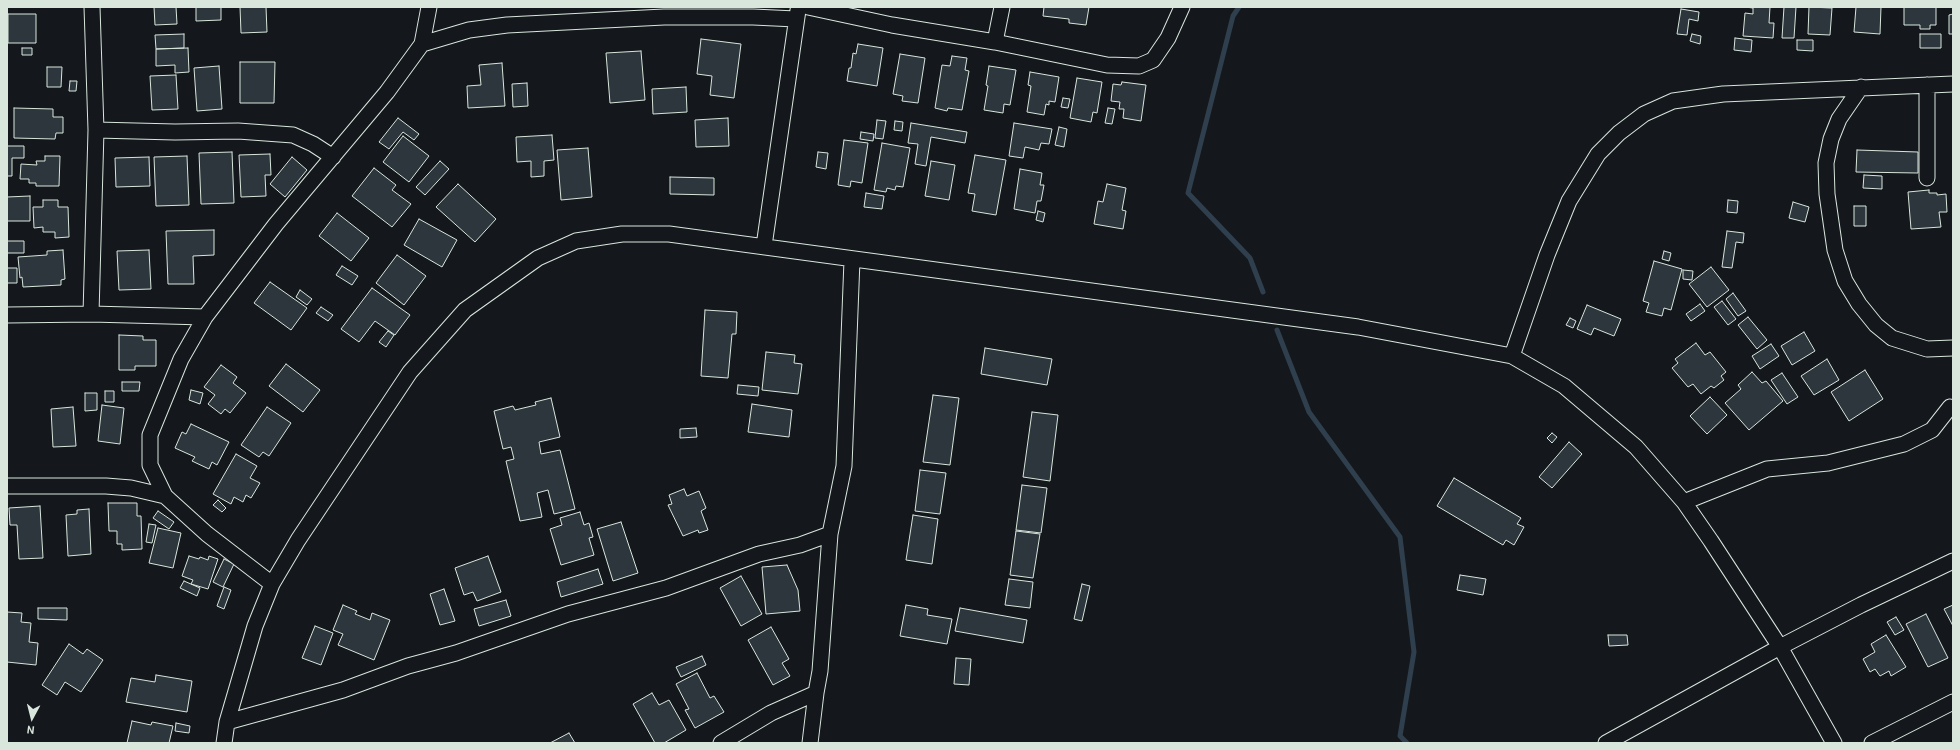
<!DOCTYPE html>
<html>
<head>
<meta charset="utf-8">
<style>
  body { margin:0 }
  #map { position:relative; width:1960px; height:750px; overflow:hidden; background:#14181c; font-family:Cabin,sans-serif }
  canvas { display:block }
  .frame { position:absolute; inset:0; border:8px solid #d8e6dc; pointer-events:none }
  .north { position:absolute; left:12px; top:698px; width:40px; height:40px; -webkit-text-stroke:3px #14181c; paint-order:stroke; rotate:187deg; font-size:11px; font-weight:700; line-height:16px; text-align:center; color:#d8e6dc }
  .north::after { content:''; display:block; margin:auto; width:14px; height:18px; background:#d8e6dc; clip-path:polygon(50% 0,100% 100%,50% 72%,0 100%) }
</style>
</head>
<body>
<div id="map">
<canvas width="1960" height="750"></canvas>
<div class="frame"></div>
<div class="north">N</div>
</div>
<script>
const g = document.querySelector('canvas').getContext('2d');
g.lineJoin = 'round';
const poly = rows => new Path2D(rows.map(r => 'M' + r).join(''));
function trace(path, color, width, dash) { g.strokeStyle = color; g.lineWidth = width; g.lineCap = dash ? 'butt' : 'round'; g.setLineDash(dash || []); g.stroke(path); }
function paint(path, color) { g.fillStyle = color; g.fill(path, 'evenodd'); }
const stream = poly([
  [1239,7,1233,16,1188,193,1250,258,1263,292],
  [1277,330,1309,412,1400,537,1414,652,1400,736,1407,743]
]);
const building = poly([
  [154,7,176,7,177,24,155,25,154,7],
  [196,7,221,7,221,20,196,21,196,7],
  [240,7,266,7,267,32,241,33,240,7],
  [1044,7,1089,7,1086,25,1069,23,1069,19,1043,16,1044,7],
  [1745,7,1770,7,1769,23,1774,23,1773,38,1743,36,1745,13,1753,14,1753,8,1745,7],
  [1784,7,1796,7,1794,38,1782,38,1784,7],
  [1809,7,1832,8,1830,35,1808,34,1809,7],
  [1856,7,1881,7,1880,34,1854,32,1856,7],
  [1904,7,1936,7,1936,25,1930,25,1930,29,1920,29,1920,25,1904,25,1904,7],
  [1681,9,1699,12,1698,21,1689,19,1687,35,1677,34,1681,9],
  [8,14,36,14,36,43,8,43,8,14],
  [1953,14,1953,34,1949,34,1949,15,1953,14],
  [184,34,184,48,156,49,155,35,184,34],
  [1692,34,1701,36,1700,44,1690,41,1692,34],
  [1920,34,1941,34,1941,48,1920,48,1920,34],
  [1735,38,1752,40,1751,52,1734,50,1735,38],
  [701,39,741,44,734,98,710,95,712,76,697,74,701,39],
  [1797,40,1813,40,1813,51,1797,50,1797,40],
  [858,44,883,48,877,86,847,81,849,68,851,68,853,53,856,54,858,44],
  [22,48,32,48,32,55,22,55,22,48],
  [188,48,189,72,175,73,175,65,156,66,156,49,188,48],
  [641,51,645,100,610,103,606,53,641,51],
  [900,54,925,58,918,103,902,101,903,96,893,94,900,54],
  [952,56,967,58,965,70,969,71,962,110,948,108,947,111,935,108,942,65,950,66,952,56],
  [240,62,275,62,274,103,240,103,240,62],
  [502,63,505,106,468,108,467,86,481,85,479,65,502,63],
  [219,66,222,109,197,111,194,68,219,66],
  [989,66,1016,70,1010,105,1004,104,1003,113,984,110,988,86,986,85,989,66],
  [47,67,62,67,61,87,47,87,47,67],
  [1030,72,1059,77,1055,102,1049,101,1049,105,1046,104,1044,115,1027,112,1031,86,1028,85,1030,72],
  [176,75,178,109,152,110,150,76,176,75],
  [1077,78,1102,82,1097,113,1093,112,1091,122,1070,118,1077,78],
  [70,81,77,81,76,91,69,91,70,81],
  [1122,82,1146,85,1141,121,1123,118,1124,109,1119,109,1120,102,1111,101,1113,84,1121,85,1122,82],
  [527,83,528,106,513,107,512,84,527,83],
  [686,87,687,112,653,114,652,89,686,87],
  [1063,98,1070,99,1068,108,1061,107,1063,98],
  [14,108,53,109,53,117,63,117,63,133,56,133,55,139,14,138,14,108],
  [1108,108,1115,109,1112,124,1105,123,1108,108],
  [398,118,419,134,414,140,403,132,389,149,379,142,398,118],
  [728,118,729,146,696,147,695,120,728,118],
  [877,120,886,121,883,139,875,138,877,120],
  [895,121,903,122,902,131,894,130,895,121],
  [911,123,967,132,965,143,931,137,926,166,915,164,918,144,908,143,911,123],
  [1014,123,1052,129,1049,144,1041,143,1039,150,1025,147,1023,158,1009,156,1014,123],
  [1059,127,1067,129,1064,147,1055,145,1059,127],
  [861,132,874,134,873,141,860,139,861,132],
  [552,135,554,160,544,161,544,176,531,177,531,161,517,162,516,137,552,135],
  [403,136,429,156,409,182,383,162,403,136],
  [844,140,868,143,862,183,851,181,850,187,838,185,844,140],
  [882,143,910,148,903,187,896,186,895,190,887,188,886,192,874,190,882,143],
  [7,146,24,146,24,158,12,158,12,176,7,176,7,146],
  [588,148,592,197,561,200,557,150,588,148],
  [1857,150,1918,152,1918,173,1856,172,1857,150],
  [232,152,234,203,201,204,199,153,232,152],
  [818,152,828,153,826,169,816,167,818,152],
  [270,154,271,175,265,175,266,196,241,197,239,155,270,154],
  [975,155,1006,160,996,215,972,211,975,194,968,193,975,155],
  [45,156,60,156,59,186,36,186,36,183,29,183,29,179,20,179,21,164,37,165,36,161,45,161,45,156],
  [187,156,189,205,156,206,154,157,187,156],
  [149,157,150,186,116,187,115,158,149,157],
  [292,157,307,170,285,197,270,184,292,157],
  [440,161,449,169,425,195,416,187,440,161],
  [931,161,955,165,949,200,925,196,931,161],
  [374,168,396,185,392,190,411,204,392,227,352,196,374,168],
  [1020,169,1042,173,1040,185,1044,185,1041,201,1037,201,1035,213,1014,209,1020,169],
  [1864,175,1882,176,1882,189,1863,188,1864,175],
  [670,177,714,178,714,195,670,194,670,177],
  [458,184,496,219,475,242,436,207,458,184],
  [1107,184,1126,188,1122,210,1126,211,1123,229,1094,224,1098,201,1103,202,1107,184],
  [1929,190,1929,193,1937,193,1937,195,1946,194,1947,212,1939,212,1941,227,1911,229,1908,192,1929,190],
  [866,193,884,196,882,209,864,207,866,193],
  [30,196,30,221,7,221,7,197,30,196],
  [43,200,58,200,58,207,68,207,69,237,55,238,55,232,43,232,43,227,34,228,33,207,43,207,43,200],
  [1728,200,1738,201,1737,213,1727,212,1728,200],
  [1793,202,1809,207,1805,222,1789,218,1793,202],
  [1854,206,1866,206,1866,226,1854,226,1854,206],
  [1038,211,1045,213,1043,222,1036,220,1038,211],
  [337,213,369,238,351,261,319,236,337,213],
  [419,219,457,240,442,267,404,245,419,219],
  [214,230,214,255,193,256,194,284,168,284,166,231,214,230],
  [1727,231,1744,233,1743,243,1736,242,1732,268,1722,267,1727,231],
  [7,241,24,241,24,253,7,253,7,241],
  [63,250,65,279,61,280,61,285,23,287,22,277,20,278,18,257,47,255,47,251,63,250],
  [149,250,151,289,119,290,117,251,149,250],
  [1664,251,1671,253,1669,261,1662,259,1664,251],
  [397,255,426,276,404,305,376,283,397,255],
  [1654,261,1682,269,1671,310,1664,308,1662,316,1646,312,1649,303,1643,301,1654,261],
  [342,266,358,276,352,285,336,275,342,266],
  [1711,267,1729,290,1707,307,1689,284,1711,267],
  [7,268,17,268,17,283,7,283,7,268],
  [1683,270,1693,271,1692,280,1683,279,1683,270],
  [270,282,307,308,291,330,254,303,270,282],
  [372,288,410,315,395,335,375,321,359,342,341,329,372,288],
  [300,290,312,299,307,305,296,297,300,290],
  [1733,293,1746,311,1738,316,1726,299,1733,293],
  [1722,301,1736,319,1728,325,1714,307,1722,301],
  [1700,304,1705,311,1691,321,1686,314,1700,304],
  [1587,305,1621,319,1614,336,1594,328,1591,335,1577,329,1587,305],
  [321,307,333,315,328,321,316,313,321,307],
  [705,310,737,312,736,334,732,334,728,378,701,376,705,310],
  [1748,317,1767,340,1757,349,1738,325,1748,317],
  [1570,318,1576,321,1573,328,1566,325,1570,318],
  [388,331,394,335,386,347,379,342,388,331],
  [1804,332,1815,351,1792,365,1781,346,1804,332],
  [119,335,143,336,143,340,156,340,156,366,135,366,135,370,119,370,119,335],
  [1696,343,1705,355,1710,352,1726,372,1721,376,1724,380,1714,388,1711,386,1701,394,1693,384,1688,387,1672,368,1678,363,1675,359,1696,343],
  [1771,344,1779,356,1760,369,1752,356,1771,344],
  [985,348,1052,359,1047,385,981,374,985,348],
  [766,352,795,355,794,363,802,364,798,394,762,390,766,352],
  [1827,359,1839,380,1814,395,1801,376,1827,359],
  [286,364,320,390,303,412,269,386,286,364],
  [221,365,237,377,233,383,246,393,230,413,225,409,221,414,208,404,215,395,204,387,221,365],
  [1865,370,1883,399,1849,421,1831,392,1865,370],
  [1752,372,1762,383,1766,381,1783,401,1749,430,1725,403,1741,389,1738,385,1752,372],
  [1782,373,1798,397,1787,404,1771,380,1782,373],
  [122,382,140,382,139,391,122,391,122,382],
  [738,385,759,387,758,396,737,394,738,385],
  [191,390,203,393,200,404,189,400,191,390],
  [105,391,114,391,114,402,105,402,105,391],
  [85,393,97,393,97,410,85,411,85,393],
  [933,395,959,398,950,465,923,462,933,395],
  [1710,397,1727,415,1707,434,1690,416,1710,397],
  [551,398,560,437,539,442,541,454,560,450,575,509,554,514,548,490,537,493,542,517,520,521,506,461,514,459,511,447,503,449,494,411,513,406,515,410,536,405,535,402,551,398],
  [752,404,792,410,789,437,748,432,752,404],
  [102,405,124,408,120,444,98,441,102,405],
  [73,407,76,446,53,447,51,409,73,407],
  [267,407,291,423,269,456,263,452,259,457,241,445,267,407],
  [1032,412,1058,415,1050,481,1023,477,1032,412],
  [191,424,229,442,217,465,212,462,209,469,192,461,195,457,175,448,182,432,186,434,191,424],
  [696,428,697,437,680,438,680,429,696,428],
  [1552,433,1557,437,1552,443,1547,438,1552,433],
  [1569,442,1582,454,1552,488,1539,477,1569,442],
  [236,454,257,466,250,478,260,483,251,498,246,495,243,502,234,497,231,504,213,494,236,454],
  [920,470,946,473,940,514,915,511,920,470],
  [1454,478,1521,518,1517,524,1524,527,1514,545,1506,540,1503,545,1437,506,1454,478],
  [1022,485,1047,488,1041,533,1016,530,1022,485],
  [684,489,687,496,699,491,706,508,701,511,708,530,699,533,698,530,683,536,668,505,672,504,669,495,684,489],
  [218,500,226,508,222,512,213,505,218,500],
  [108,503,137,503,137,516,141,516,142,549,122,550,122,544,117,544,117,531,109,531,108,503],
  [40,506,43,558,19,559,17,525,10,525,9,508,40,506],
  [89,509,91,554,68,556,66,515,77,514,77,510,89,509],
  [158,511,174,522,169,529,153,518,158,511],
  [580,512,584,525,589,523,593,537,589,538,594,555,561,565,550,529,562,525,560,518,580,512],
  [913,515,938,519,932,564,906,560,913,515],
  [621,522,638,573,613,581,597,529,621,522],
  [149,524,156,525,152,543,146,542,149,524],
  [158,528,181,533,173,568,149,563,158,528],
  [1016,531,1040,534,1033,578,1010,575,1016,531],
  [189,556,199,559,200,557,208,560,209,556,218,559,208,589,191,584,193,580,182,576,189,556],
  [488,556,501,592,477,601,473,592,464,595,455,568,488,556],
  [224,559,234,564,223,587,213,582,224,559],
  [787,565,798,590,800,611,766,614,762,567,787,565],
  [598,569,603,584,561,597,557,582,598,569],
  [1460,575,1486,579,1483,595,1457,590,1460,575],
  [741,576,762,614,741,626,720,588,741,576],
  [1009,579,1033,582,1030,608,1005,605,1009,579],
  [184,581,200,588,197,596,180,588,184,581],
  [1082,584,1090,586,1082,621,1074,619,1082,584],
  [224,587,231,590,224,609,217,606,224,587],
  [444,589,455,621,440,625,430,594,444,589],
  [506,600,511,616,479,626,474,609,506,600],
  [343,605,357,611,355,614,370,620,372,613,390,620,374,660,338,645,343,634,333,630,343,605],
  [906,605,928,609,927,615,952,619,947,644,900,636,906,605],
  [1953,605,1953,626,1944,609,1953,605],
  [38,608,67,608,67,620,38,619,38,608],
  [960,608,1027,620,1023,643,955,631,960,608],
  [7,612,22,613,21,622,31,623,29,642,38,643,36,665,7,662,7,612],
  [1926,614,1948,658,1928,667,1906,624,1926,614],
  [1896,617,1904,630,1895,635,1887,622,1896,617],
  [315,626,333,633,321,665,302,658,315,626],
  [771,627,789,659,782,663,790,676,773,685,748,640,771,627],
  [1608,635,1627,635,1628,645,1609,646,1608,635],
  [1886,635,1906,667,1891,676,1889,671,1880,676,1875,669,1870,672,1863,659,1875,652,1871,644,1886,635],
  [69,644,83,654,87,649,103,660,81,692,65,682,57,695,42,685,69,644],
  [702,656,706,665,681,677,676,667,702,656],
  [956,658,971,659,969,685,954,684,956,658],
  [697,673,710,698,714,696,724,712,695,728,685,710,689,709,676,684,697,673],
  [156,675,192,681,187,712,126,702,131,678,155,682,156,675],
  [652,693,659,705,669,700,686,730,664,743,655,743,633,704,652,693],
  [132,721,151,725,152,722,173,726,169,743,127,743,132,721],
  [176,723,190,726,189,733,175,731,176,723],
  [569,733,575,743,550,743,569,733]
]);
const street = poly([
  [808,7,892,25,995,42,1107,65,1139,66,1153,60,1168,38,1182,7],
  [995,42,1002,7],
  [422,44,469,30,507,25,664,17,753,17,796,19],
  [1861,87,1839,119,1831,139,1826,163,1827,194,1835,250,1845,281,1859,304,1876,325,1892,338,1927,349,1953,348],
  [96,130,175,132,238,131,293,135,313,144,333,157],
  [1927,178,1927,85],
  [764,246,798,10],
  [91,314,96,130,92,7],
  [7,315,91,314,205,317],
  [1512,356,1547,255,1569,201,1598,154,1619,133,1644,114,1673,101,1723,94,1953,84],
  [7,486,106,486,131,488,165,496],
  [1684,502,1767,469,1828,463,1904,444,1932,430,1950,407],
  [272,584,207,534,165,496,150,465,150,435,181,359,205,317,276,224,387,92,422,44,429,7],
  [227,722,343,690,408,666,456,653,568,614,666,588,759,554,800,545,830,534],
  [224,743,227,722,255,626,272,584,298,540,410,372,465,310,538,258,576,241,622,234,669,234,1358,327,1512,356,1564,386,1636,447,1684,502,1711,541,1780,647,1834,743],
  [721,743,771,713,816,693,820,671,830,534,844,466,852,260],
  [810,743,816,693],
  [1606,743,1780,647,1861,605,1953,561],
  [1872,743,1953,702]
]);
trace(stream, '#2f3f4d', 5);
paint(building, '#2c363c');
trace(building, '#d8e6dc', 1);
trace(street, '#d8e6dc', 17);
trace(street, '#14181c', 15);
</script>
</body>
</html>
